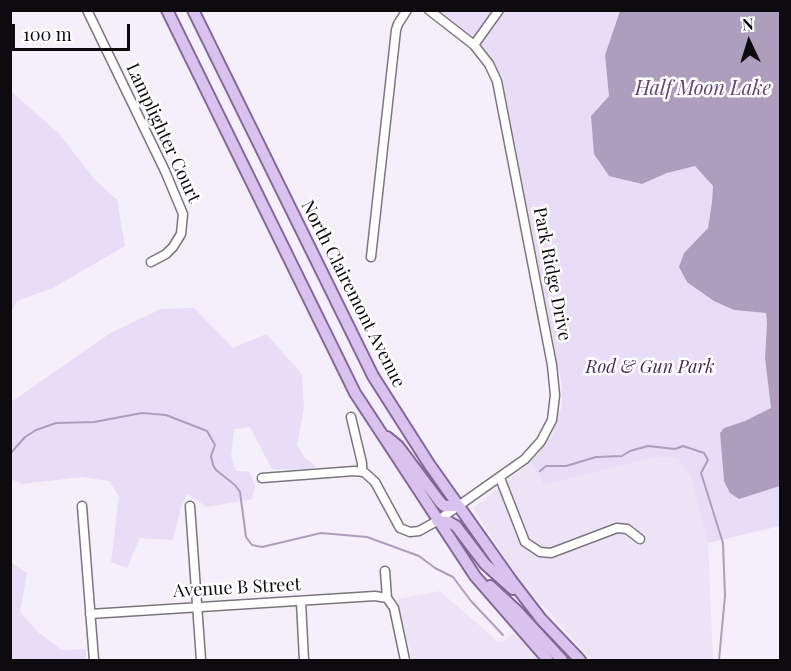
<!DOCTYPE html>
<html>
<head>
<meta charset="utf-8">
<style>
  body { margin:0 }
  #map { position:relative; width:791px; height:671px; overflow:hidden; background:#f4effa; font-family:"Playfair Display",serif }
  canvas { display:block }
  .frame { position:absolute; inset:0; border:12px solid #0d0b0f; pointer-events:none }
  .north { position:absolute; left:719px; top:12px; width:60px; height:60px; -webkit-text-stroke:4px #fff; paint-order:stroke; rotate:356deg; font-size:16px; font-weight:700; line-height:24px; text-align:center; color:#0d0b0f }
  .north::after { content:''; display:block; margin:auto; width:21px; height:27px; background:#0d0b0f; clip-path:polygon(50% 0,100% 100%,50% 72%,0 100%) }
  .scale { position:absolute; left:12px; top:24px; width:118px; height:27px; box-sizing:border-box; border:3px solid #0d0b0f; border-top:0; padding-left:8px; font-size:18px; line-height:21px; white-space:nowrap; color:#0d0b0f; -webkit-text-stroke:4px #fff; paint-order:stroke }
</style>
</head>
<body>
<div id="map">
<canvas width="791" height="671"></canvas>
<div class="frame"></div>
<div class="north">N</div>
<div class="scale">100 m</div>
</div>
<script>
const g = document.querySelector('canvas').getContext('2d');
g.lineJoin = 'round';
function paint(path, color) { g.fillStyle = color; g.fill(path, 'evenodd'); }
const poly = rows => new Path2D(rows.map(r => 'M' + r).join(''));
function trace(path, color, width, dash) { g.strokeStyle = color; g.lineWidth = width; g.lineCap = dash ? 'butt' : 'round'; g.setLineDash(dash || []); g.stroke(path); }
function label(font, color, halo, rows, align = 'center') {
  g.font = font + ' "Playfair Display",serif'; g.lineWidth = 5; g.setLineDash([]); g.textBaseline = 'middle'; g.strokeStyle = halo; g.fillStyle = color; for (const [text, x, y, turn = 0] of rows) {
    g.save(); g.translate(x, y); g.rotate((+turn || 0) * Math.PI / 180); g.textAlign = isNaN(turn) ? turn : align; if (halo) g.strokeText(text, 0, 0); g.fillText(text, 0, 0); g.restore();
  }
}
const built = poly([
  [656,457,677,458,690,475,708,543,713,660,592,660,520,581,473,508,531,462,544,485],
  [440,591,497,641,503,642,515,632,539,660,412,660,398,599]
]);
const green = poly([
  [442,10,620,11,605,55,609,96,591,116,642,184,667,173,695,166,713,186,712,202,708,228,684,253,734,310,766,313,767,323,765,358,771,408,745,421,724,428,720,434,724,481,739,498,780,486,780,526,708,543,690,475,677,458,656,457,544,485,531,462,552,436,562,405,561,381,502,76,485,57,437,16],
  [11,91,60,135,96,181,117,200,125,246,53,288,17,301,11,313],
  [194,308,233,348,266,334,302,374,304,408,297,445,305,458,316,466,310,470,272,469,250,427,234,429,231,456,236,471,249,471,255,486,252,499,207,507,187,494,181,507,173,540,140,538,127,568,111,562,119,496,109,481,82,477,22,484,11,479,11,402,112,332,161,309],
  [10,514,12,563,27,573,20,612,39,633,62,650,86,649,86,660,11,660]
]);
const water = poly([
  [620,11,780,11,780,486,739,499,730,493,724,481,720,433,724,428,745,421,771,408,765,358,767,323,766,313,734,310,714,301,687,282,679,267,684,253,708,228,712,202,713,186,695,166,667,173,642,184,609,176,594,154,591,116,609,96,605,55]
]);
const stream = poly([
  [10,454,25,437,36,430,56,423,94,422,142,413,166,415,207,431,215,445,211,456,213,465,216,470,235,485,240,492,246,537,252,545,262,547,321,533,367,537,419,556,435,568,453,577,471,601,503,635],
  [540,471,546,466,566,466,596,457,622,456,630,451,648,446,675,449,683,446,704,453,708,460,701,473,723,543,725,596,719,660]
]);
const minor = poly([
  [87,10,165,171,183,214,181,234,173,247,166,254,151,262],
  [474,45,499,10],
  [371,257,396,30,398,24,407,10],
  [351,417,362,463,362,472],
  [262,478,354,471,364,472,375,482,400,528,410,532,419,531,437,521,525,459,541,441,552,420,555,395,552,365,497,81,489,64,474,45,429,10],
  [500,478,525,542,540,552,551,553,617,528,627,529,640,539],
  [82,506,94,660],
  [190,506,201,660],
  [385,571,387,598,394,608,405,660],
  [301,602,304,660],
  [90,614,375,596,387,598]
]);
const major = poly([
  [167,10,355,393,475,576,548,660],
  [193,10,373,376,429,464,511,580,541,619,580,660],
  [387,437,398,446,440,502,444,506,459,506],
  [437,521,449,522,456,526,485,564,513,589],
  [490,586,517,611,562,660]
]);
const streetNames = [
  ["Lamplighter Court",163,133,65],
  ["Park Ridge Drive",552,274,79],
  ["North Clairemont Avenue",353,294,63],
  ["Avenue B Street",237,588,-3]
];
const parkNames = [
  ["Rod & Gun Park",650,367]
];
const waterNames = [
  ["Half Moon Lake",703,89]
];
paint(built, '#ede3f6');
paint(green, '#e9dcf6');
paint(water, '#ae9ebd');
trace(stream, '#ae9ebd', 2);
trace(minor, '#7a757f', 11);
trace(major, '#826799', 14);
trace(minor, '#fff', 8);
trace(major, '#dac2ef', 10);
label('18px', '#0d0b0f', '#fff', streetNames);
label('italic 18px', '#432b56', '#fff', parkNames);
label('italic 20px', '#5f4673', '#fff', waterNames);
</script>
</body>
</html>
